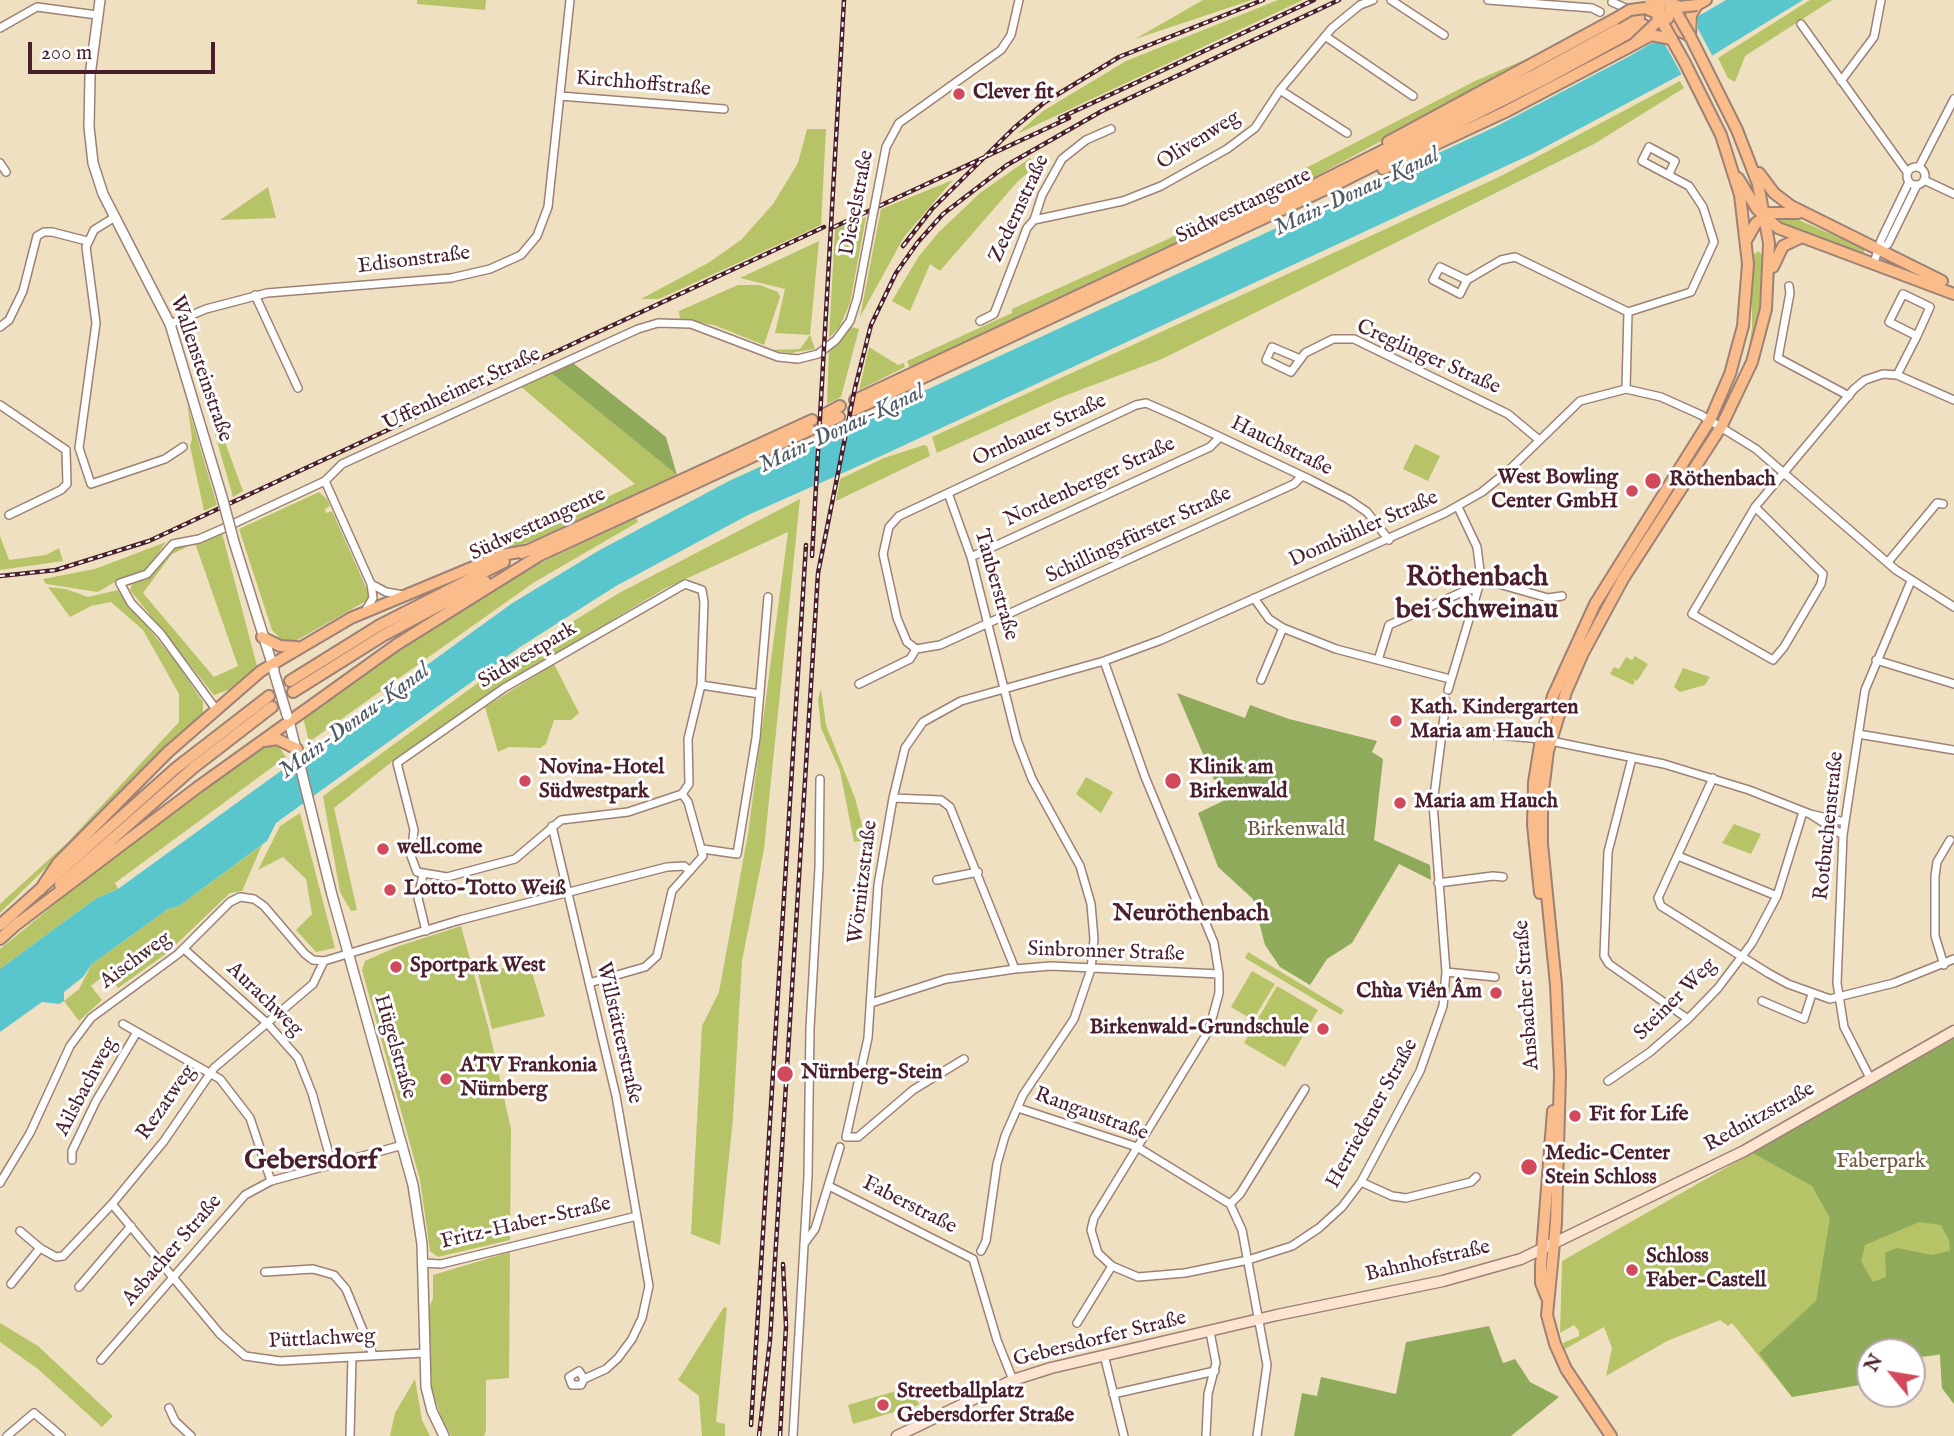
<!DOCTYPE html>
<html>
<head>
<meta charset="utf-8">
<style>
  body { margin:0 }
  #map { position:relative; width:1954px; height:1436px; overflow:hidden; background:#f0e0c2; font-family:"IM FELL English",serif }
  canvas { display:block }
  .north { position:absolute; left:1856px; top:1338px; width:70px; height:70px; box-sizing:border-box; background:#fff; border:2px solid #b7a5aa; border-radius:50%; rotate:300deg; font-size:19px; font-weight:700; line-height:28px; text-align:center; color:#4a1f2b }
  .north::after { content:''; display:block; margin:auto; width:24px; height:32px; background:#d1495b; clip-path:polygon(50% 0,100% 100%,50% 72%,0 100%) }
  .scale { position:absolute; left:28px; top:42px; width:187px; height:32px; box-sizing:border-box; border:4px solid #4a1f2b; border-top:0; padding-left:9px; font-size:21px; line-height:24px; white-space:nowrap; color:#4a1f2b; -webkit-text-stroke:5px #fff; paint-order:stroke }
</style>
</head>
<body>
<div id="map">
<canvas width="1954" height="1436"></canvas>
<div class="north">N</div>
<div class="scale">200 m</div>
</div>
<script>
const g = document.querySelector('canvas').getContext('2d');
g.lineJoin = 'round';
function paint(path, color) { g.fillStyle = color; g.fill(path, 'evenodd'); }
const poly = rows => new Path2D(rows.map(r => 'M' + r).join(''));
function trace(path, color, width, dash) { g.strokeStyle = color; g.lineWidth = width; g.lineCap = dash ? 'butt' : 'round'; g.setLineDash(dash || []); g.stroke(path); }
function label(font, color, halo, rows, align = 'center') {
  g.font = font + ' "IM FELL English",serif'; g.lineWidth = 6; g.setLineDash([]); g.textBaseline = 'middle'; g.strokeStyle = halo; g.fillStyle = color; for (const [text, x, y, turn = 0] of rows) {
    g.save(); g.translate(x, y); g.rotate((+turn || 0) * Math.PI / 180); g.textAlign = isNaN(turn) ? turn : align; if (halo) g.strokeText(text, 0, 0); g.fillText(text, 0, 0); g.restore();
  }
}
const green = poly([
  [417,0,486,0,485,10,417,4],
  [1203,0,1252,0,1135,39],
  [1278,0,1303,0,1017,134,1043,111,1126,61],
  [1810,0,1832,0,1745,56,1735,82,1728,78,1718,58],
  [1557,46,1307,181,910,368,907,361,1012,313,1012,309,1168,239,1477,80],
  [1680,81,1684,88,1594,144,1162,359,1059,398,937,453,932,437,1499,177],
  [807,129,826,129,821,225,659,299,641,299,708,263,741,240,773,204,798,163],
  [1030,158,1036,166,1018,181,940,271,930,264,910,311,892,301,919,256,939,232,980,193],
  [953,180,904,237,860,317,881,209],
  [268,187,276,218,220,220],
  [1781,215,1790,216,1865,249,1863,254,1781,225],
  [866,217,850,303,840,326,829,338,835,229],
  [819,241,810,335,815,349,790,353,766,350,800,349,810,335,775,333,785,289,740,278],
  [1758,251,1763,256,1761,312,1747,358,1752,328,1752,256],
  [738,285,760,285,778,292,780,297,764,345,714,325,680,319,679,311],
  [852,327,859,329,841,397,827,404,829,349],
  [869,347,898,365,904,363,905,367,859,390],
  [551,373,677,475,536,539,430,582,635,484,519,385],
  [200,374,243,491,233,497,202,389],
  [187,403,217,505,204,511,190,446,192,439],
  [1415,444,1440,456,1428,481,1403,469],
  [924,445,927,446,930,456,836,501,840,479,884,458],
  [319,492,327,499,330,506,325,509,326,513,332,511,368,592,368,600,292,643,284,643,272,630,239,529],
  [800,499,764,849,742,961,733,1118,720,1245,691,1234,702,1026,719,992,748,834,788,532,664,589,495,690,399,756,334,808,357,910,351,911,340,892,323,796,504,664,619,593],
  [636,518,638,522,533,583,309,742,303,717,379,661,521,572],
  [222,533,257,666,236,687,214,695,130,590,132,584,149,576,174,548],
  [195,543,238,666,214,677,143,593,172,554],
  [0,536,9,560,46,555,59,548,63,561,0,570],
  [166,542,146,571,118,580,98,592,46,584,43,579,95,569],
  [48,587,66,589,88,597,118,590,175,661,203,702,203,713,0,913,0,904,68,842,179,722,179,694,143,630,111,602,91,606,70,617],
  [1635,656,1648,664,1637,681,1632,678,1635,681,1633,685,1610,674,1614,667,1619,669,1626,657,1632,660],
  [554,664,579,713,571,720,554,720,546,744,540,748,509,747,498,752,485,707],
  [1683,668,1710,677,1705,685,1680,692,1674,687],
  [821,689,826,725,855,798,866,840,854,842,840,771,821,728,818,699],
  [277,744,286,757,115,883,118,889,95,899,0,969,0,949,110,859,216,779,267,745],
  [1086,777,1113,792,1101,813,1076,794],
  [300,813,335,948,316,952,296,930,312,914,306,879,283,857,258,870,280,826],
  [1734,824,1761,834,1751,854,1722,843],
  [262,845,242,891,230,893,167,953,118,988,107,973,91,986,102,1000,79,1021,64,1001,79,989,92,964,168,909,179,906],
  [461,926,489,1030,511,1129,510,1240,438,1257,430,1251,420,1180,362,970,365,961,396,947],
  [1248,952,1344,1010,1341,1015,1245,958],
  [529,962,545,1016,492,1029,478,974],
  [1252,971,1275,984,1253,1020,1231,1007],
  [1277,986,1318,1010,1285,1067,1244,1043],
  [1954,1038,1954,1404,1942,1388,1940,1355,1912,1358,1912,1352,1870,1352,1870,1383,1792,1397,1732,1323,1728,1326,1720,1320,1667,1341,1606,1376,1612,1348,1604,1327,1565,1349,1563,1343,1579,1336,1579,1331,1574,1325,1560,1333,1562,1261],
  [510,1252,509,1378,486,1380,486,1430,484,1436,451,1436,442,1420,432,1389,428,1311,433,1298,433,1275],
  [724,1307,727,1308,716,1422,725,1424,725,1436,702,1436,699,1396,678,1380],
  [0,1323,38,1346,113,1416,102,1427,38,1369,0,1342],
  [415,1379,422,1420,430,1436,390,1436,395,1413],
  [913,1386,919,1405,853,1424,848,1405]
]);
const forest = poly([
  [573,363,666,437,677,475,551,373],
  [1177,693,1245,718,1250,705,1289,719,1377,741,1372,752,1383,759,1374,840,1430,865,1431,880,1399,864,1352,943,1327,959,1310,985,1280,967,1265,945,1253,899,1218,867,1198,813,1223,801],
  [1954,1038,1954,1404,1942,1388,1940,1354,1912,1358,1912,1352,1870,1352,1870,1383,1792,1397,1759,1353,1816,1301,1830,1218,1812,1186,1753,1153],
  [1919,1222,1941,1225,1949,1240,1950,1251,1932,1255,1897,1248,1885,1253,1886,1277,1873,1282,1861,1261,1865,1245],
  [1489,1326,1503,1363,1515,1359,1530,1382,1559,1397,1511,1436,1294,1436,1302,1393,1317,1396,1321,1377,1396,1394,1406,1342]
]);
const water = poly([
  [1726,0,1803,0,1682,74,1534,153,881,456,748,515,616,586,520,647,276,823,267,841,179,906,168,909,92,964,83,977,64,992,64,1001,59,1004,42,1002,0,1032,0,969,95,899,118,889,511,604,598,551,727,482,1497,126,1628,57]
]);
const pier = poly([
  [1698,13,1698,29,1714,59,1683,77,1663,41,1651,40]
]);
const minor = poly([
  [1391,0,1444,35],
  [1488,0,1592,8,1600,12],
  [1612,2,1630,10],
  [1801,24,1907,172],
  [0,28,37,7,97,15],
  [1325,36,1413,96],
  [1841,81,1874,37,1881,0],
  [1280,90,1347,133],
  [560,96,724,109],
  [0,163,6,172],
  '1907 176a9 9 0 1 1 18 0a9 9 0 1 1-18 0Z',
  [1919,167,1954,99],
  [1924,180,1954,194],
  [877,194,886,147,899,123,1001,50,1011,35,1019,0],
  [115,217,94,230,86,247,96,323,79,448,91,484,165,459,183,447],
  [1034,220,1123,201,1161,186,1227,149,1255,128,1280,90,1332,28,1360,5,1373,0],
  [1880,250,1888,244,1917,185],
  [1874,263,1881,240,1909,182],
  [1467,280,1460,294,1433,280,1440,267,1467,280,1501,260,1515,257,1628,312],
  [1789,286,1790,293,1778,358,1849,396],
  [255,295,298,388],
  [1628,312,1691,292,1714,242,1703,207,1689,186,1642,161,1649,147,1675,161,1669,174],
  [980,321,994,314,1027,228,1034,220,1042,195,1062,159,1086,140,1111,129],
  [170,324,206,309,267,293,451,278,490,269,521,255,537,236,548,207,570,0],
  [0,327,9,320,23,291,37,236,44,232,52,232,87,241],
  [1298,358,1272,347,1266,360,1291,372,1305,353,1333,339,1354,339,1508,414,1538,439],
  [1897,375,1917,336,1930,307,1903,294,1889,322,1917,336],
  [1626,389,1628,312],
  [0,405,66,450],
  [1302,476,1294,484,940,645,916,649,907,642,897,618,883,554,889,527,899,516,1136,405,1146,403,1178,417,1311,480,1348,499,1367,512,1389,540],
  [325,481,371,584,373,598,365,611],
  [948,493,971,557,1017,740,1032,779,1080,866,1091,904,1094,939,1091,969,1074,1019,1023,1095,1005,1136,997,1164,986,1241,981,1251],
  [1755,507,1823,574,1821,584,1784,647,1773,660,1692,614,1755,507,1854,389,1865,380,1883,374,1897,375,1954,400],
  [9,515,61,490,67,484,66,450],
  [971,557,1210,447,1220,437],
  [1888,562,1937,503,1943,504],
  [1481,579,1548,598,1562,596],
  [371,584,386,592,403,595],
  [685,584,702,590,704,602,701,685,688,739,689,784,682,794,628,812,561,820,515,859,447,877,417,872,411,856,414,830,397,763,504,688,685,584],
  [1254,598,1269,619,1283,628,1336,649,1450,679],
  [1378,660,1389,625,1469,589,1477,591],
  [1876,660,1954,684],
  [1104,661,1145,777,1214,943,1219,974,1219,993,1209,1030,1094,1218,1091,1230,1098,1253,1112,1266,1138,1277,1185,1273,1248,1260,1292,1246,1319,1228,1342,1207,1361,1182,1376,1154,1420,1071,1443,1006,1446,972,1433,804,1446,701],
  [1261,680,1283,628],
  [859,684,910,659,916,649],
  [701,685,760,694],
  [1448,690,1481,579,1477,547,1458,507],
  [215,708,161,634,131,603,120,583,147,574,173,544,199,539,222,529,325,481,342,464,638,329,658,323,691,324,778,357,798,359,818,354,836,340,850,321,857,299,871,225],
  [1441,730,1541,739,1664,764,1749,790,1810,814],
  [1858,734,1954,750],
  [1632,758,1608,852,1604,956,1609,964,1688,1019],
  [1713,778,1658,898,1661,906,1768,973,1788,984,1830,999,1894,983,1954,959],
  [893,798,941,800,950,807,1015,969],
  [552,826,616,1096,649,1286,642,1318,632,1339,618,1358,606,1369,584,1379,581,1385,572,1385,569,1377,579,1371,584,1379],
  [1843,835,1810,814,1845,822],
  [703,849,737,854,756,738,768,597],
  [1678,856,1777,896],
  [423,874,418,898,426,931],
  [937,880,978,872],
  [1438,883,1493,876,1503,877],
  [184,949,267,1023,298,1058,312,1093,332,1165],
  [1944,965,1935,936,1935,876,1937,862,1950,840],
  [1446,972,1495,977],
  [589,983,645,967,657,956,672,891,703,856,688,802,682,794],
  [1762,1001,1804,1019,1812,994],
  [871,1003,946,979,1015,969,1051,966,1219,974],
  [123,1024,220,1079,250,1118,271,1181],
  [964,1059,913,1090,858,1137,846,1137,868,1038,878,885,893,798,905,748,923,722,961,701,1104,661,1161,640,1445,513,1482,492,1509,470,1580,401,1626,389,1661,397,1701,415,1756,449,1896,570,1954,607],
  [1870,1078,1844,1027,1837,983,1843,835,1865,690,1911,581],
  [1608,1081,1650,1052,1688,1019,1718,988,1752,943,1777,896,1803,812],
  [1018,1108,1137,1147,1230,1204,1242,1230,1267,1365,1257,1436],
  [72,1160,72,1151,96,1101,137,1032],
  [1361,1182,1392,1196,1406,1198,1471,1182,1476,1177],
  [0,1183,30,1133,70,1046,91,1018,178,954,230,902,240,897,254,899,264,906,305,954,313,960,324,961,460,920,667,867,684,866,690,871],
  [829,1186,973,1259,997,1340,1013,1380],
  [112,1204,220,1334,245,1356,280,1361,424,1353],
  [1230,1204,1240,1194,1305,1089],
  [20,1231,40,1248],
  [804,1244,815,1229,840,1147],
  [422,1263,441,1264,637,1216],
  [265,1272,313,1269,334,1275,346,1289,373,1355],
  [11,1284,40,1248,56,1257,63,1256,112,1204,164,1141,214,1068,313,984,324,961],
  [79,1287,131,1226],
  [1077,1323,1112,1266],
  [1104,1355,1124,1436],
  [101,1360,245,1195,271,1181,403,1145],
  [1113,1394,1215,1371],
  [169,1408,175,1421,191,1436],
  [7,1436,34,1413,61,1436],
  [350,1436,352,1357],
  [793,1436,808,1176,810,1028,819,868,820,779],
  [1206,1436,1208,1394,1216,1363,1210,1332]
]);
const tertiary = poly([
  [100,0,90,76,89,127,93,163,103,194,170,324,222,497],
  [234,542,274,670],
  [288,717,332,895,413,1185,422,1244,426,1387,432,1411,444,1436]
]);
const secondary = poly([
  [897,1436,1013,1380,1051,1368,1277,1315,1443,1281,1521,1259,1744,1151,1954,1031]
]);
const primary = poly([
  [1759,173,1774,193,1791,206,1942,281],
  [1738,178,1757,209,1778,228,1954,294],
  [1747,239,1756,223,1770,213,1798,213],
  [1773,267,1783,246,1800,238],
  [1540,893,1533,825,1534,782,1541,739,1553,696,1595,604,1710,420,1730,374,1743,326,1748,264,1740,195,1721,135,1685,63],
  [1547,1298,1541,1283,1541,1265,1553,1111],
  [1611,1436,1566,1369,1555,1344,1547,1315,1556,1223,1560,1074,1556,985,1542,844,1542,799,1548,751,1566,692,1583,653,1623,579,1721,427,1752,362,1766,309,1769,243,1758,184,1737,130,1690,36]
]);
const trunk = poly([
  [1668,18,1680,31,1690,36,1691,15,1697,5,1706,0],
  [1388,142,1615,19],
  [1383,169,1505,112,1627,48],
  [855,400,1310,187,1540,72,1639,18],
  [854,410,1337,184,1543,80,1644,25],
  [825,414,840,406],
  [825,423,839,417],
  [522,553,812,420],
  [534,558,810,430],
  [262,637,280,646,297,647],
  [290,681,380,625,504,562],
  [293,692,384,635,485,581],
  [265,741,277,739,297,749],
  [60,885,193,768,272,707],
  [40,890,58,863,168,752,261,671,351,618,502,555,525,551],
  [17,924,198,787,396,645,540,555],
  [0,925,176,768,269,696],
  [0,939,19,922]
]);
const rail = poly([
  [1060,118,1314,0],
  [834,227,1069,118],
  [903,246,932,209,1014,128,1045,102,1119,57,1263,0],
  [812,556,844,0],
  [0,576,56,570,149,541,824,227],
  [751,1425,806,545],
  [759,1436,770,1340,818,573,855,388,871,325,896,273,918,242,943,214,1007,165,1102,111,1339,0],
  [780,1436,786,1326,783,1264]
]);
const minorBridge = poly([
  [871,225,877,194]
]);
const tertiaryBridge = poly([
  [222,497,234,542],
  [274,672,287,715]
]);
const primaryBridge = poly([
  [1650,0,1685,63],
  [1671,3,1690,36]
]);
const trunkBridge = poly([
  [1666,0,1679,7,1697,5],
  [1615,19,1630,10,1645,8,1668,18,1671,3],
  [1636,42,1657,22,1661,0],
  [1627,48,1651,35,1672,39]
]);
const markers = [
  [959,94,7,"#d1495b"],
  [1653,481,9,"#d1495b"],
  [1632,491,7,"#d1495b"],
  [1396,721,7,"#d1495b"],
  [525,781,7,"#d1495b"],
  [1173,781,9,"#d1495b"],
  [1400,803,7,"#d1495b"],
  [383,849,7,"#d1495b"],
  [390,890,7,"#d1495b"],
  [396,967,7,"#d1495b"],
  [1496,993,7,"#d1495b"],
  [1323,1029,7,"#d1495b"],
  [785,1074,9,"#d1495b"],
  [446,1079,7,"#d1495b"],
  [1575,1116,7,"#d1495b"],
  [1529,1167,9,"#d1495b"],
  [1632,1270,7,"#d1495b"],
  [883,1405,7,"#d1495b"]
];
const streetNames = [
  ["Kirchhoffstraße",643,85,5],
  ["Olivenweg",1199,141,-32],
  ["Dieselstraße",858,203,-79],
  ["Südwesttangente",1244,207,-26],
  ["Zedernstraße",1020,209,-65],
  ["Edisonstraße",414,261,-7],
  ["Creglinger Straße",1428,358,24],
  ["Wallensteinstraße",200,369,71],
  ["Uffenheimer Straße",462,390,-25],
  ["Ornbauer Straße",1040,431,-25],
  ["Hauchstraße",1281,447,26],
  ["Nordenberger Straße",1090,483,-25],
  ["Südwesttangente",538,525,-25],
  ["Dombühler Straße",1364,530,-24],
  ["Schillingsfürster Straße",1139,536,-25],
  ["Tauberstraße",995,585,74],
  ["Südwestpark",528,656,-31],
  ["Rotbuchenstraße",1830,826,-84],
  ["Wörnitzstraße",864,882,-83],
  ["Sinbronner Straße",1106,953,2],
  ["Aischweg",136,961,-36],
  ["Ansbacher Straße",1528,995,-94],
  ["Aurachweg",264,1000,44],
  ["Steiner Weg",1676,1000,-45],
  ["Willstätterstraße",618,1033,77],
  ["Hügelstraße",394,1047,74],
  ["Ailsbachweg",87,1087,-62],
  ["Rezatweg",167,1103,-55],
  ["Herriedener Straße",1373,1114,-61],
  ["Rangaustraße",1091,1115,20],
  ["Rednitzstraße",1760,1118,-29],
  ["Faberstraße",909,1206,27],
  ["Fritz-Haber-Straße",526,1224,-13],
  ["Asbacher Straße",173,1251,-49],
  ["Bahnhofstraße",1428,1262,-13],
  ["Püttlachweg",322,1340,-3],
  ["Gebersdorfer Straße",1100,1340,-14]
];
const poiNames = [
  ["Clever fit",973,94],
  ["West Bowling",1618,479,"right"],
  ["Center GmbH",1618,503,"right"],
  ["Röthenbach",1669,481],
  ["Kath. Kindergarten",1410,709],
  ["Maria am Hauch",1410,733],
  ["Novina-Hotel",539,769],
  ["Südwestpark",539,793],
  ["Klinik am",1189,769],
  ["Birkenwald",1189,793],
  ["Maria am Hauch",1414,803],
  ["well.come",397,849],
  ["Lotto-Totto Weiß",404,890],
  ["Sportpark West",410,967],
  ["Chùa Viên Âm",1482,993,"right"],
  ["Birkenwald-Grundschule",1309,1029,"right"],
  ["ATV Frankonia",460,1067],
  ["Nürnberg",460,1091],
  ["Nürnberg-Stein",801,1074],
  ["Fit for Life",1589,1116],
  ["Medic-Center",1545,1155],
  ["Stein Schloss",1545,1179],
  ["Schloss",1646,1258],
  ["Faber-Castell",1646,1282],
  ["Streetballplatz",897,1393],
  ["Gebersdorfer Straße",897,1417]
];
const parkNames = [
  ["Birkenwald",1296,831],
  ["Faberpark",1881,1163]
];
const waterNames = [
  ["Main-Donau-Kanal",1357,193,-25],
  ["Main-Donau-Kanal",842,430,-25],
  ["Main-Donau-Kanal",355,722,-36]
];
const quarterNames = [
  ["Neuröthenbach",1191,915]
];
const districtNames = [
  ["Röthenbach",1477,579],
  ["bei Schweinau",1477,611],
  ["Gebersdorf",311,1162]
];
paint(green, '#b6c467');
paint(forest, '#90aa5c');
paint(water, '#59c6ce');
paint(pier, '#f0e0c2');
trace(minor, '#9d8076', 10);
trace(tertiary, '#9d8076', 12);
trace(secondary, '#9d8076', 13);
trace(primary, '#9d8076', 14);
trace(trunk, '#9d8076', 14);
trace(minor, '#fff', 7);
trace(tertiary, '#fff', 9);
trace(secondary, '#fde4d1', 10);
trace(primary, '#fabc8b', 10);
trace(trunk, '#fabc8b', 10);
trace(rail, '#4a1f2b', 4.5);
trace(rail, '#fff', 2, [5]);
trace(minorBridge, '#9d8076', 10, []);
trace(tertiaryBridge, '#9d8076', 12, []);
trace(primaryBridge, '#9d8076', 14, []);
trace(trunkBridge, '#9d8076', 14, []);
trace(minorBridge, '#fff', 7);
trace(tertiaryBridge, '#fff', 9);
trace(primaryBridge, '#fabc8b', 10);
trace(trunkBridge, '#fabc8b', 10);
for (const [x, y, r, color] of markers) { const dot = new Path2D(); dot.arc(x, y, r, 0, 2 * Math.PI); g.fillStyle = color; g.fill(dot); trace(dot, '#fff', 2.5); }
label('21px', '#4a1f2b', '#fff', streetNames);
label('bold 21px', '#4a1f2b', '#fff', poiNames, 'left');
label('21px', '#705940', '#fff', parkNames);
label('italic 23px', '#4f5964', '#fff', waterNames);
label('bold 24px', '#4a1f2b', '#fff', quarterNames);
label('bold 28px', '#4a1f2b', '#fff', districtNames);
</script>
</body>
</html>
